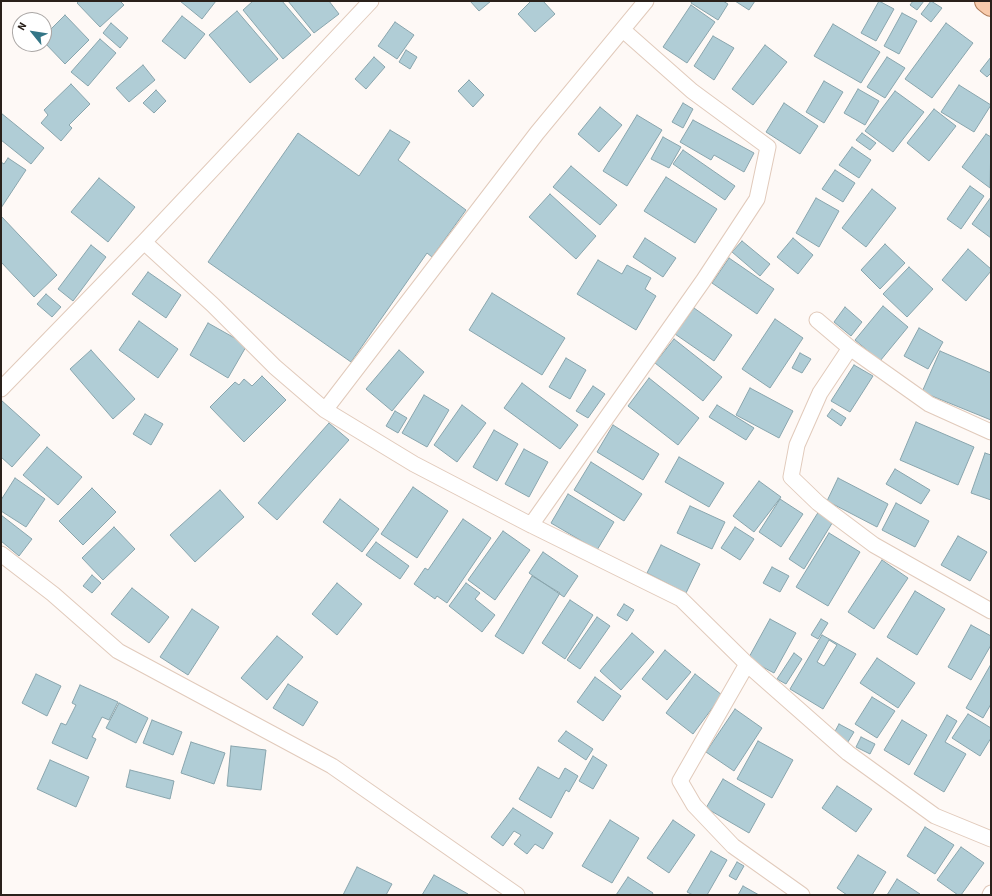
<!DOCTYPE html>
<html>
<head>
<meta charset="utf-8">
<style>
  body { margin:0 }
  #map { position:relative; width:992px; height:896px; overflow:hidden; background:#fef9f6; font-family:"Source Sans 3",sans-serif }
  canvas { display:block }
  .frame { position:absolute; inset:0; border:2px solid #2a211b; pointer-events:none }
  .north { position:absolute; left:12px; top:12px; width:40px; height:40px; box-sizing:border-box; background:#fff; border:1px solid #aaa6a4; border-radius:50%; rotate:300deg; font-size:11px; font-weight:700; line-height:16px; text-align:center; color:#2a211b }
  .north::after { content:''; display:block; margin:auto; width:14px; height:18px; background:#347687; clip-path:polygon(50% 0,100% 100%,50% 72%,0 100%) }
</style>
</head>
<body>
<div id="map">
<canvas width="992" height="896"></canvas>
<div class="frame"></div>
<div class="north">N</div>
</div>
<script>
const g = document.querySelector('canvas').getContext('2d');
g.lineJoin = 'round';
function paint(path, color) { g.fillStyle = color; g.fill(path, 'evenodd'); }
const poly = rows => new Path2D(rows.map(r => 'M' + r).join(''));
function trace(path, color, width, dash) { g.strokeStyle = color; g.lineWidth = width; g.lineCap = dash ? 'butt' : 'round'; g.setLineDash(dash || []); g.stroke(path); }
const building = poly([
  [79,1,120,1,124,5,100,27,77,3,79,1],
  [180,1,216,1,202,19,180,1],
  [253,1,282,1,311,35,283,59,243,10,253,1],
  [288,1,329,1,339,14,314,33,288,1],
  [470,1,491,1,479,11,470,1],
  [531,1,543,1,555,14,535,32,518,14,531,1],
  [692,1,723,1,728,4,718,20,691,3,692,1],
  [735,1,755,1,749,10,735,1],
  [879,1,894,9,876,41,861,33,879,1],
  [913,1,924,1,917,10,910,5,913,1],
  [931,1,942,8,931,22,921,14,931,1],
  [691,5,715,22,687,63,663,47,691,5],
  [237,11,278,59,250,83,209,35,237,11],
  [902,13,917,21,899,54,884,46,902,13],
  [65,15,89,40,65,64,44,42,44,36,65,15],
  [182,16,205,34,185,59,162,41,182,16],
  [395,22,414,35,397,59,378,46,395,22],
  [111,23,128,38,120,48,103,33,111,23],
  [946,23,973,43,932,98,905,79,946,23],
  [833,24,880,52,861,83,814,56,833,24],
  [713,36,734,48,714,80,694,66,713,36],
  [100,39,116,53,88,86,71,72,100,39],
  [765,45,787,62,753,105,732,89,765,45],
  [406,50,417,57,410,69,399,62,406,50],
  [374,57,385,67,366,89,355,79,374,57],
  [887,57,905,68,885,98,867,87,887,57],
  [991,57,991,73,987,77,980,71,991,57],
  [143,65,155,80,129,102,116,88,143,65],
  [469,80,484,95,473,107,458,91,469,80],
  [824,81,843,92,824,123,806,112,824,81],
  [71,84,90,104,69,125,72,128,61,141,41,123,48,115,44,110,71,84],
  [959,85,991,105,974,132,941,112,959,85],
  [858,89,879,101,865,125,844,113,858,89],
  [156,90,166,101,154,113,143,103,156,90],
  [895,91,924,112,893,152,865,131,895,91],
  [683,103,693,109,683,128,672,122,683,103],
  [784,103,818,126,800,154,766,132,784,103],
  [600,107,622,125,599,152,578,134,600,107],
  [934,109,956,126,929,161,907,143,934,109],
  [1,113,44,148,31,164,1,140,1,113],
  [637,115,662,130,627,186,603,171,637,115],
  [693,120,754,153,744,172,714,155,711,160,680,142,693,120],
  [390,130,410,142,398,160,466,210,432,257,427,253,351,362,208,262,298,133,359,176,390,130],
  [862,133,876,143,870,150,856,140,862,133],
  [986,134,991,137,990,188,962,167,986,134],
  [663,137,681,147,669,168,651,159,663,137],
  [852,147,871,160,859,178,839,165,852,147],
  [683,150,735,186,725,200,673,164,683,150],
  [8,158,26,170,1,208,1,162,4,164,8,158],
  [571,166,617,205,600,225,553,187,571,166],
  [835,170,855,183,843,202,822,189,835,170],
  [666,177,717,209,695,243,644,211,666,177],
  [99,178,135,207,108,242,71,212,99,178],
  [970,186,984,196,961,229,947,219,970,186],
  [872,189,896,208,866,247,842,228,872,189],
  [550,194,596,236,576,259,529,217,550,194],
  [991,197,991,238,972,224,991,197],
  [816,198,839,211,819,247,796,233,816,198],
  [1,216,57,275,34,297,1,262,1,216],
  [645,238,676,258,663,277,633,257,645,238],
  [793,238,813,255,798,274,777,257,793,238],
  [742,241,770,264,760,276,732,252,742,241],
  [885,244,905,263,880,289,861,270,885,244],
  [91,245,106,257,73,301,58,289,91,245],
  [968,249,991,269,991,271,966,301,942,280,968,249],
  [729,258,774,289,757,314,712,283,729,258],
  [598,260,622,274,627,265,651,278,645,289,656,296,636,330,577,294,598,260],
  [909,267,933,289,907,317,883,294,909,267],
  [148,272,181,295,166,318,132,294,148,272],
  [492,293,565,338,542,375,469,330,492,293],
  [46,294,61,307,52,317,37,304,46,294],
  [883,306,908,327,880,361,855,340,883,306],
  [845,307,862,322,851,336,834,322,845,307],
  [694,308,732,335,714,361,675,334,694,308],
  [775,319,803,338,770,388,742,369,775,319],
  [139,321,178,349,158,378,119,350,139,321],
  [208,323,247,345,228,378,190,355,208,323],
  [919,328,943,342,928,369,904,356,919,328],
  [674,339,722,377,703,401,655,363,674,339],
  [91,350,135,399,113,419,70,369,91,350],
  [399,350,424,372,392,411,366,389,399,350],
  [940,351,991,373,991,420,922,392,940,351],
  [800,353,811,359,802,373,792,368,800,353],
  [566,358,586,370,570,399,549,387,566,358],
  [854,365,873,376,850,412,831,401,854,365],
  [262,376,286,400,244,442,210,407,235,382,239,385,244,379,252,386,262,376],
  [649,378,699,418,678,445,628,406,649,378],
  [522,383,578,425,560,449,504,408,522,383],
  [593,386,605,394,588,418,576,411,593,386],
  [750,388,793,411,779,438,736,415,750,388],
  [424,395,449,410,427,447,402,433,424,395],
  [1,400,40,435,12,467,1,457,1,400],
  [462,405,486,423,457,462,434,445,462,405],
  [717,405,754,428,746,440,709,417,717,405],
  [832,409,846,418,841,426,827,416,832,409],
  [395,411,407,418,398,433,386,426,395,411],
  [145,414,163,424,151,445,133,434,145,414],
  [916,422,974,447,958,485,900,460,916,422],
  [329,423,349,440,277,520,258,503,329,423],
  [613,425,659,454,643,480,597,452,613,425],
  [494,430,518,444,497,481,473,467,494,430],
  [47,447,82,477,58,505,23,475,47,447],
  [524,449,548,462,529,497,505,484,524,449],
  [985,453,991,455,991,500,971,493,985,453],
  [679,457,724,483,709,507,665,482,679,457],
  [591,462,642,494,624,521,574,490,591,462],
  [895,469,930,490,921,504,886,484,895,469],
  [15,478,45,499,26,527,1,511,1,500,15,478],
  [838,478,888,504,877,527,827,501,838,478],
  [759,481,781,497,754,532,733,516,759,481],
  [413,487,448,511,417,558,381,534,413,487],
  [92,488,116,512,83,545,59,521,92,488],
  [220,490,244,517,195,562,170,535,220,490],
  [568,494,614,522,597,550,551,523,568,494],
  [340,499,379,529,362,552,323,522,340,499],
  [780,499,803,514,781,547,759,532,780,499],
  [896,503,929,521,915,547,882,530,896,503],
  [690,506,725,522,712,549,677,533,690,506],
  [819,511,834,520,804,569,789,559,819,511],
  [1,515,32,539,19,556,1,541,1,515],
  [463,519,491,538,447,603,437,596,435,599,414,584,425,568,428,570,463,519],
  [114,527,135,549,103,580,82,558,114,527],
  [735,527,754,539,740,560,721,548,735,527],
  [503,531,530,550,495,600,468,580,503,531],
  [829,533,860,552,828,606,796,587,829,533],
  [958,536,987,552,970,581,941,565,958,536],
  [376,542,409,566,400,579,366,555,376,542],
  [661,545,700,564,686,593,647,573,661,545],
  [543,552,578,576,564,597,529,573,543,552],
  [882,560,908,578,874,629,848,612,882,560],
  [772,567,789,576,780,592,763,583,772,567],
  [92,575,101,583,92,593,83,586,92,575],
  [532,576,560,593,523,654,495,636,532,576],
  [337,583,362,604,337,635,312,614,337,583],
  [466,583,480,593,475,599,495,615,482,632,449,606,466,583],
  [132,588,169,617,149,643,111,614,132,588],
  [915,591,945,609,917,655,887,637,915,591],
  [570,600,593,615,565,659,542,643,570,600],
  [624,604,634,610,627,621,617,615,624,604],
  [192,609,219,627,188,675,160,657,192,609],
  [597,617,610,626,580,669,567,660,597,617],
  [770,619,796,633,774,673,748,659,770,619],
  [821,619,828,623,818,639,811,635,821,619],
  [971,625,991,636,991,645,971,680,948,667,971,625],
  [632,633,654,652,621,690,600,671,632,633],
  [822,635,856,654,823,709,790,689,822,635],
  [829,640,837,645,824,666,817,662,829,640],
  [277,636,303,657,267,700,241,678,277,636],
  [665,650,691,672,667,700,642,679,665,650],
  [794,653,802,659,786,684,777,679,794,653],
  [877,658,915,683,898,708,860,683,877,658],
  [991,664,991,704,983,718,966,708,991,664],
  [36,674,61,686,47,716,22,703,36,674],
  [695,674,722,695,693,734,666,713,695,674],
  [595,677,621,696,603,721,577,702,595,677],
  [288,684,318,702,303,726,273,708,288,684],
  [80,685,118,702,109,720,102,717,92,737,96,739,87,759,52,743,61,723,66,725,76,705,72,703,80,685],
  [872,697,895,711,877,738,855,724,872,697],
  [119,703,148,718,136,743,106,728,119,703],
  [735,709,762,728,734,771,706,752,735,709],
  [968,714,991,728,991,738,980,756,952,738,968,714],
  [947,715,957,721,945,742,966,754,944,792,914,774,947,715],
  [152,720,182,732,173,755,143,743,152,720],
  [902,720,927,735,909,765,884,750,902,720],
  [839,724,854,732,846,745,832,737,839,724],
  [566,731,593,749,586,760,558,741,566,731],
  [861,737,875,744,870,754,856,747,861,737],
  [758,741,793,760,772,798,737,779,758,741],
  [191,742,225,753,214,784,181,773,191,742],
  [231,746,266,750,261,790,227,786,231,746],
  [593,756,607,765,593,789,579,781,593,756],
  [50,760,89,777,76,807,37,789,50,760],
  [538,767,559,779,565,768,578,776,569,792,566,790,551,818,519,799,538,767],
  [130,770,174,781,170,799,126,787,130,770],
  [723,779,765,804,749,833,706,808,723,779],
  [837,786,872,809,856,832,822,808,837,786],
  [513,808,553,833,543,849,535,844,527,854,514,844,521,835,514,831,503,846,491,837,513,808],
  [610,820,639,838,612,883,582,866,610,820],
  [673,820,695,835,669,873,647,858,673,820],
  [925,827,954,845,935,874,907,856,925,827],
  [961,847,984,863,961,895,958,895,937,880,961,847],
  [711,851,727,860,707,895,693,895,687,892,711,851],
  [858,855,886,872,872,895,847,895,837,888,858,855],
  [737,862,744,866,736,880,729,876,737,862],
  [357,867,392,884,386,895,343,895,357,867],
  [434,875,468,894,467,895,422,895,434,875],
  [628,877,653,893,652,895,616,895,628,877],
  [897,879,920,894,919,895,887,895,897,879],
  [743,886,759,895,738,895,743,886]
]);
const minor = poly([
  [144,242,213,305,275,367,325,410,414,464,531,525,681,599,747,664,848,753,935,816,991,839],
  [817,320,850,348,820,393,797,445,791,477,818,503,874,545,991,611],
  [850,348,929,404,991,432],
  [1,389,144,242,371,1],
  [325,410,537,133,646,1],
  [531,525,703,281,757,199,768,147,692,91,623,30],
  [1,554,53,594,118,651,332,766,517,895],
  [747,664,680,781,694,805,733,846,802,895],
  [990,895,991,893]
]);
const primary = poly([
  [986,1,991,5]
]);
paint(building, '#b0cdd6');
trace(building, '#89a5ad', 1);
trace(minor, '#e1cabb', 17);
trace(primary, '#ad7956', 24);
trace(minor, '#fff', 15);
trace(primary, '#f8cbac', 22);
</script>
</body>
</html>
